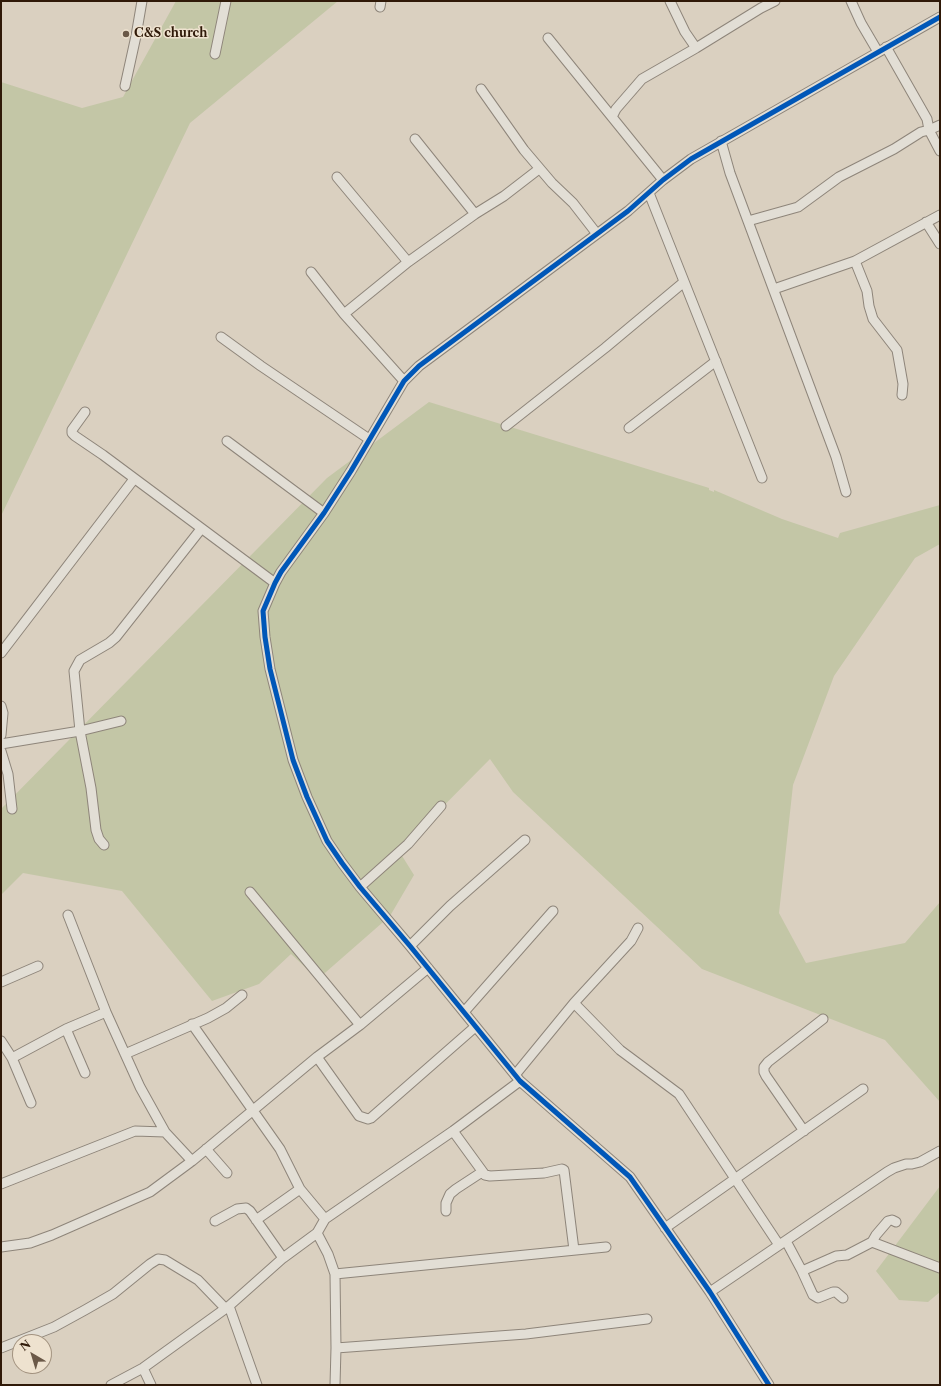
<!DOCTYPE html>
<html>
<head>
<meta charset="utf-8">
<style>
  body { margin:0 }
  #map { position:relative; width:941px; height:1386px; overflow:hidden; background:#dad0c0; font-family:"Libre Caslon Text",serif }
  canvas { display:block }
  .frame { position:absolute; inset:0; border:2px solid #2f1908; pointer-events:none }
  .north { position:absolute; left:12px; top:1334px; width:40px; height:40px; box-sizing:border-box; background:#eee2cf; border:1px solid #a2927f; border-radius:50%; rotate:322deg; font-size:11px; font-weight:700; line-height:16px; text-align:center; color:#2f1908 }
  .north::after { content:''; display:block; margin:auto; width:14px; height:18px; background:#6b5948; clip-path:polygon(50% 0,100% 100%,50% 72%,0 100%) }
</style>
</head>
<body>
<div id="map">
<canvas width="941" height="1386"></canvas>
<div class="frame"></div>
<div class="north">N</div>
</div>
<script>
const g = document.querySelector('canvas').getContext('2d');
g.lineJoin = 'round';
function paint(path, color) { g.fillStyle = color; g.fill(path, 'evenodd'); }
const poly = rows => new Path2D(rows.map(r => 'M' + r).join(''));
function trace(path, color, width, dash) { g.strokeStyle = color; g.lineWidth = width; g.lineCap = dash ? 'butt' : 'round'; g.setLineDash(dash || []); g.stroke(path); }
function label(font, color, halo, rows, align = 'center') {
  g.font = font + ' "Libre Caslon Text",serif'; g.lineWidth = 3; g.setLineDash([]); g.textBaseline = 'middle'; g.strokeStyle = halo; g.fillStyle = color; for (const [text, x, y, turn = 0] of rows) {
    g.save(); g.translate(x, y); g.rotate((+turn || 0) * Math.PI / 180); g.textAlign = isNaN(turn) ? turn : align; if (halo) g.strokeText(text, 0, 0); g.fillText(text, 0, 0); g.restore();
  }
}
const green = poly([
  [176,1,338,1,190,123,1,516,1,82,82,108,123,97],
  [429,402,706,487,709,488,709,490,714,492,714,490,782,519,838,538,840,533,940,505,940,544,915,558,834,676,793,785,779,913,806,963,905,943,940,902,940,1102,885,1040,702,969,513,792,490,759,399,851,414,875,390,916,318,979,291,954,259,984,212,1001,122,891,23,873,1,895,1,809,327,478],
  [940,1186,940,1292,928,1302,899,1300,876,1271]
]);
const minor = poly([
  [670,1,685,32,696,48],
  [851,1,861,23,878,52],
  [380,7,381,1],
  [548,38,663,180],
  [886,47,927,119,929,130,940,151],
  [215,54,226,1],
  [125,86,136,36,142,1],
  [481,89,524,150,552,183,573,203,597,234],
  [612,117,616,109,642,79,696,48,761,8,775,1],
  [415,139,475,214],
  [721,141,730,173,836,457,846,492],
  [337,177,408,262],
  [649,193,762,478],
  [748,221,798,207,839,177,894,149,921,132,929,130,940,125],
  [926,222,940,244],
  [855,261,867,291,869,306,873,319,897,350,903,384,902,395],
  [311,272,344,314,404,381],
  [774,289,855,261,940,215],
  [344,314,408,262,475,214,504,196,539,169],
  [221,337,261,366,369,439],
  [85,412,72,430,72,433,75,436,103,455,275,583],
  [506,426,605,348,684,282],
  [629,428,716,361],
  [227,441,324,513],
  [1,653,134,479],
  [1,706,3,713,1,735],
  [1,744,80,731,121,721],
  [1,751,8,774,12,809],
  [104,845,99,839,96,830,91,788,80,731,74,671,80,660,109,643,116,637,201,529],
  [360,887,408,844,441,806],
  [250,892,360,1025],
  [68,915,106,1012,140,1087,165,1132,192,1161],
  [410,946,450,906,525,840],
  [1,982,38,966],
  [574,1003,620,1050,679,1094,779,1245],
  [464,1012,553,911],
  [192,1024,280,1149,300,1189,325,1219],
  [66,1029,85,1073],
  [1,1041,12,1058,31,1103],
  [125,1054,208,1018,226,1008,242,995],
  [317,1057,359,1116,368,1119,371,1118,475,1027],
  [12,1058,66,1029,106,1012],
  [515,1075,574,1003,631,941,638,928],
  [453,1131,485,1175,490,1176,544,1173,562,1169,564,1170,574,1250],
  [804,1131,766,1076,764,1072,764,1067,768,1062,823,1019],
  [206,1149,227,1173],
  [1,1184,135,1131,165,1132],
  [446,1211,446,1203,450,1194,456,1189,482,1172],
  [256,1220,300,1189],
  [215,1221,237,1209,246,1208,250,1211,283,1258],
  [665,1228,863,1089],
  [317,1233,328,1254,335,1274,336,1348,335,1385],
  [786,1241,802,1271,836,1256,847,1255,872,1242,940,1268],
  [872,1242,876,1235,888,1221,892,1220,896,1222],
  [1,1247,30,1243,52,1235,150,1192,192,1161,317,1057,360,1025,428,968],
  [802,1271,813,1295,818,1298,833,1292,836,1292,843,1298],
  [335,1274,606,1247],
  [710,1292,887,1172,894,1168,906,1164,912,1164,920,1162,940,1151],
  [229,1306,257,1385],
  [1,1348,54,1327,85,1310,113,1294,150,1264,158,1259,165,1260,198,1280,225,1308],
  [336,1348,526,1334,647,1319],
  [143,1368,151,1385],
  [111,1385,143,1368,229,1306,283,1258,317,1233,325,1219,453,1131,520,1081],
  [769,1385,710,1292,630,1177,520,1081,410,946,360,887,342,863,327,841,307,797,293,760,270,669,265,637,263,611,275,583,281,572,324,513,351,471,404,381,419,366,628,211,663,180,691,159,940,17]
]);
const cycleway = poly([
  [769,1385,710,1292,630,1177,520,1081,410,946,360,887,342,863,327,841,307,797,293,760,270,669,265,637,263,611,275,583,281,572,324,513,351,471,404,381,419,366,628,211,663,180,691,159,940,17]
]);
const markers = [
  [126,34,4,"#6b5948"]
];
const poiNames = [
  ["C&S church",134,34]
];
paint(green, '#c3c6a6');
trace(minor, '#8e857a', 11);
trace(minor, '#e2ded5', 9);
trace(cycleway, '#0057b8', 5);
for (const [x, y, r, color] of markers) { const dot = new Path2D(); dot.arc(x, y, r, 0, 2 * Math.PI); g.fillStyle = color; g.fill(dot); trace(dot, '#eee2cf', 1.5); }
label('bold 12px', '#2f1908', '#eee2cf', poiNames, 'left');
</script>
</body>
</html>
